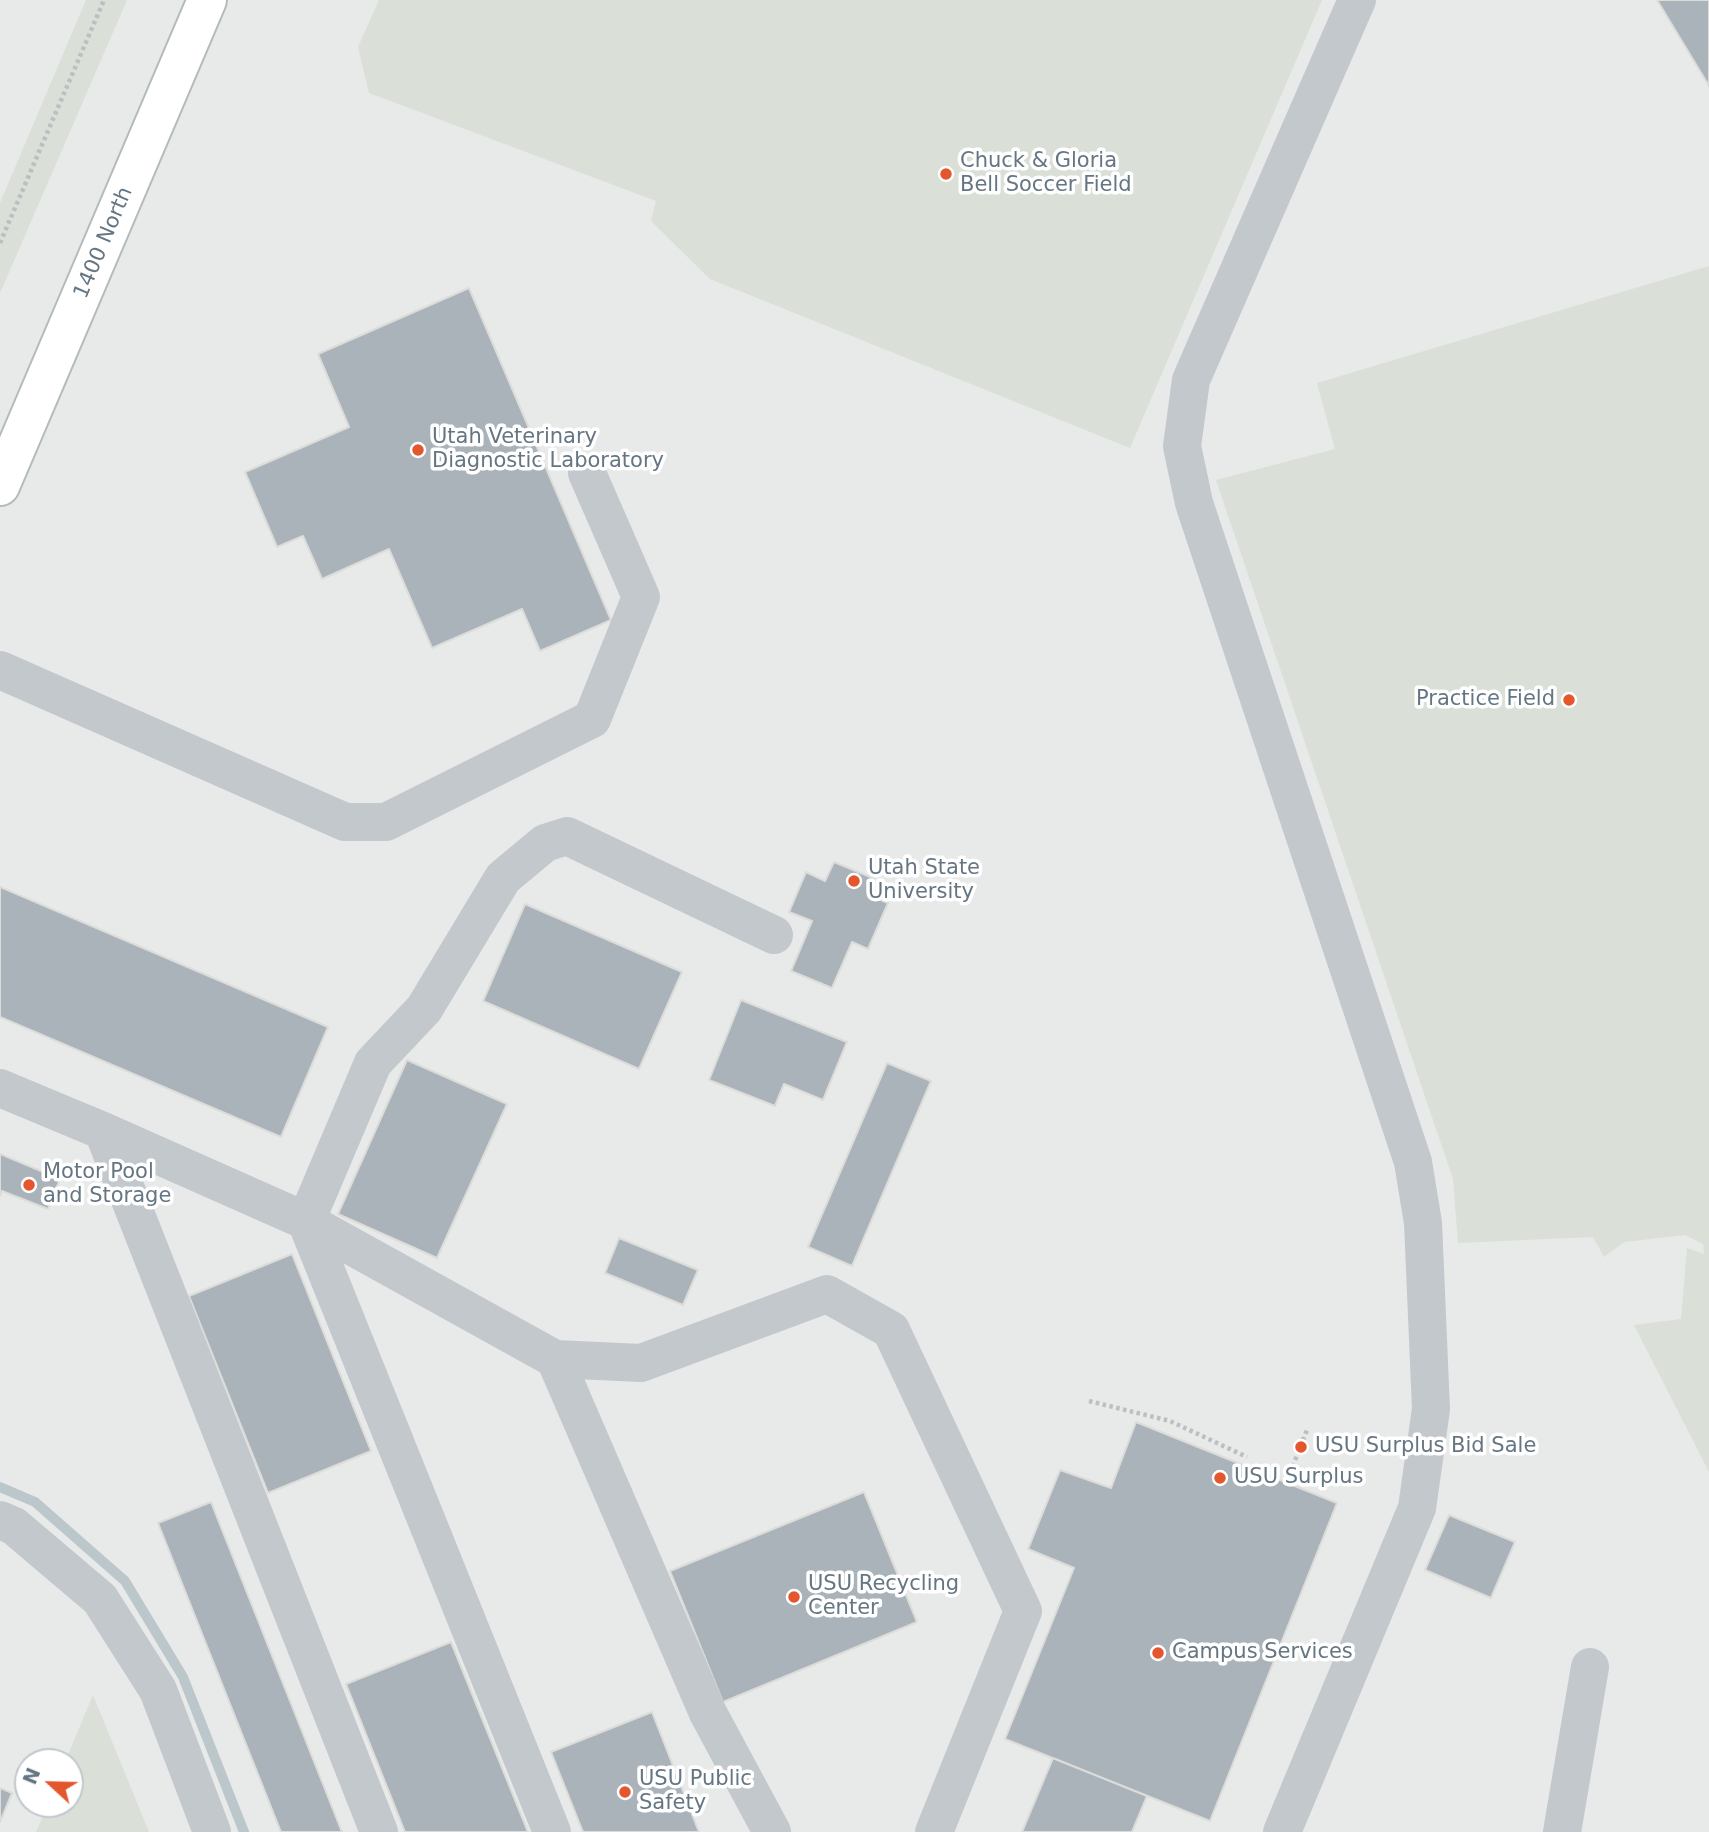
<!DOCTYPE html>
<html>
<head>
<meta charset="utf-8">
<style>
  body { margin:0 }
  #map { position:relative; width:1709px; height:1832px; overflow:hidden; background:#fafaf8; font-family:"DejaVu Sans",sans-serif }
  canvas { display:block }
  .north { position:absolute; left:14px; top:1748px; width:70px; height:70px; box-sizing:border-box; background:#fff; border:2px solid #c1c8cd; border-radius:50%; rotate:292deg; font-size:19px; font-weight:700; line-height:28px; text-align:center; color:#657683 }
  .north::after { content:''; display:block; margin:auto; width:24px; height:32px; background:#e4572e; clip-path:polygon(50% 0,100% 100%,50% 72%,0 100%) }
</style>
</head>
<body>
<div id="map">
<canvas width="1709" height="1832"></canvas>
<div class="north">N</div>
</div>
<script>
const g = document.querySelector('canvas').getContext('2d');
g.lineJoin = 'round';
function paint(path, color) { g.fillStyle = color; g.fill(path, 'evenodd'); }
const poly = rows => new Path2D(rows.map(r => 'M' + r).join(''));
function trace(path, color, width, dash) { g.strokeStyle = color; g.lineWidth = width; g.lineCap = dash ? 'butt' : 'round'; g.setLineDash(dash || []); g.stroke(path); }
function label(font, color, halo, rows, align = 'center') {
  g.font = font + ' "DejaVu Sans",sans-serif'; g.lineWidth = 7; g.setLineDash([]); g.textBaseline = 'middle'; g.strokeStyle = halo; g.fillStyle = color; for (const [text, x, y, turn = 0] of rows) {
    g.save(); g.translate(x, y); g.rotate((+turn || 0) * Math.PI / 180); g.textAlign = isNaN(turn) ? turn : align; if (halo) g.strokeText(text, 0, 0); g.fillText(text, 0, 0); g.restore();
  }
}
const built = poly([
  [0,0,1709,0,1709,1832,0,1832],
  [28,1762,70,1762,70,1804,28,1804]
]);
const green = poly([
  [86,0,127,0,0,293,0,203],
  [379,0,1322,0,1130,448,710,279,651,221,656,201,369,93,358,47],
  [1709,266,1709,1472,1634,1325,1681,1319,1687,1248,1704,1254,1703,1244,1685,1235,1624,1242,1604,1257,1593,1237,1458,1243,1453,1179,1216,480,1335,449,1317,383],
  [93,1695,149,1832,36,1832,48,1804,70,1804,70,1762,65,1762]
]);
const stream = poly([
  [0,1487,35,1502,125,1581,183,1677,244,1832]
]);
const building = poly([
  [1657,0,1709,0,1709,86,1657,0],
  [469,288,611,620,540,651,522,609,432,648,389,549,322,579,303,536,277,547,245,472,349,427,318,354,469,288],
  [834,862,875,879,869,895,888,903,868,949,852,942,832,988,791,971,812,921,789,912,806,872,825,881,834,862],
  [0,887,328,1027,281,1137,0,1017,0,887],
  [525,904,682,972,639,1069,483,1001,525,904],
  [741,1000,847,1042,823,1100,784,1084,775,1106,709,1080,741,1000],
  [407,1060,507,1104,437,1258,338,1214,407,1060],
  [887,1063,931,1081,852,1266,808,1247,887,1063],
  [0,1154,60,1179,48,1209,2,1191,0,1196,0,1154],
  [619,1238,698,1270,683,1305,605,1273,619,1238],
  [292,1254,371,1451,268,1493,189,1296,292,1254],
  [1136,1422,1337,1503,1210,1821,1005,1739,1074,1568,1028,1549,1060,1470,1111,1488,1136,1422],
  [864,1492,917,1622,723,1702,670,1571,864,1492],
  [211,1502,342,1832,281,1832,158,1523,211,1502],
  [1449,1515,1515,1542,1491,1598,1425,1570,1449,1515],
  [451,1642,528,1832,405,1832,346,1684,451,1642],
  [652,1712,699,1832,583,1832,551,1752,652,1712],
  [1053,1758,1147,1796,1132,1832,1022,1832,1053,1758],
  [0,1788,12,1793,0,1822,0,1788]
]);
const path = poly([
  [0,243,104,0],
  [1089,1401,1170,1421,1247,1457],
  [1290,1473,1307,1430]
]);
const minor = poly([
  [0,670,345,822,386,822,592,719,641,597,587,473],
  [0,1088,103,1131,306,1221,555,1359,708,1713,772,1832],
  [103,1131,379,1832],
  [555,1359,641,1363,827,1294,891,1330,1023,1611,934,1832],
  [0,1520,14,1526,100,1599,158,1690,212,1832],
  [552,1832,306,1221,373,1063,424,1009,503,878,545,843,567,836,774,935],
  [1282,1832,1417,1508,1431,1409,1423,1223,1413,1162,1194,503,1182,446,1191,380,1357,0],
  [1562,1832,1590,1667]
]);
const major = poly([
  [0,486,207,0]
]);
const markers = [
  [946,174,7,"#e4572e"],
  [418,450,7,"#e4572e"],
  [1569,700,7,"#e4572e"],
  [854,881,7,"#e4572e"],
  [29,1185,7,"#e4572e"],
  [1301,1447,7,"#e4572e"],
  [1220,1478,7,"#e4572e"],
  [794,1597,7,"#e4572e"],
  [1158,1653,7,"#e4572e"],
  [625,1792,7,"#e4572e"]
];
const poiNames = [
  ["Chuck & Gloria",960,162],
  ["Bell Soccer Field",960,186],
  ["Utah Veterinary",432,438],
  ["Diagnostic Laboratory",432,462],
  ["Practice Field",1555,700,"right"],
  ["Utah State",868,869],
  ["University",868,893],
  ["Motor Pool",43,1173],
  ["and Storage",43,1197],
  ["USU Surplus Bid Sale",1315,1447],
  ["USU Surplus",1234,1478],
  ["USU Recycling",808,1585],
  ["Center",808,1609],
  ["Campus Services",1172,1653],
  ["USU Public",639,1780],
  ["Safety",639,1804]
];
const streetNames = [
  ["1400 North",104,243,-67]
];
paint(built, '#e8e9e9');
paint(green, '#dadfd7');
trace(stream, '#bbc7cb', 10);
paint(building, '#aab3b9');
trace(building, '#dcdcda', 2);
trace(major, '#b5babe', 42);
trace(path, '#bbbfc2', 4.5, [3.5, 3.5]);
trace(minor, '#c3c8cc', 38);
trace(major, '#fff', 38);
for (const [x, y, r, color] of markers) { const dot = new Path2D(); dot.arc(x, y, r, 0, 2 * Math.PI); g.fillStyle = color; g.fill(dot); trace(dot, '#fff', 2.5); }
label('21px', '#657683', '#fff', poiNames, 'left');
label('21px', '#657683', '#fff', streetNames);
</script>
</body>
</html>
